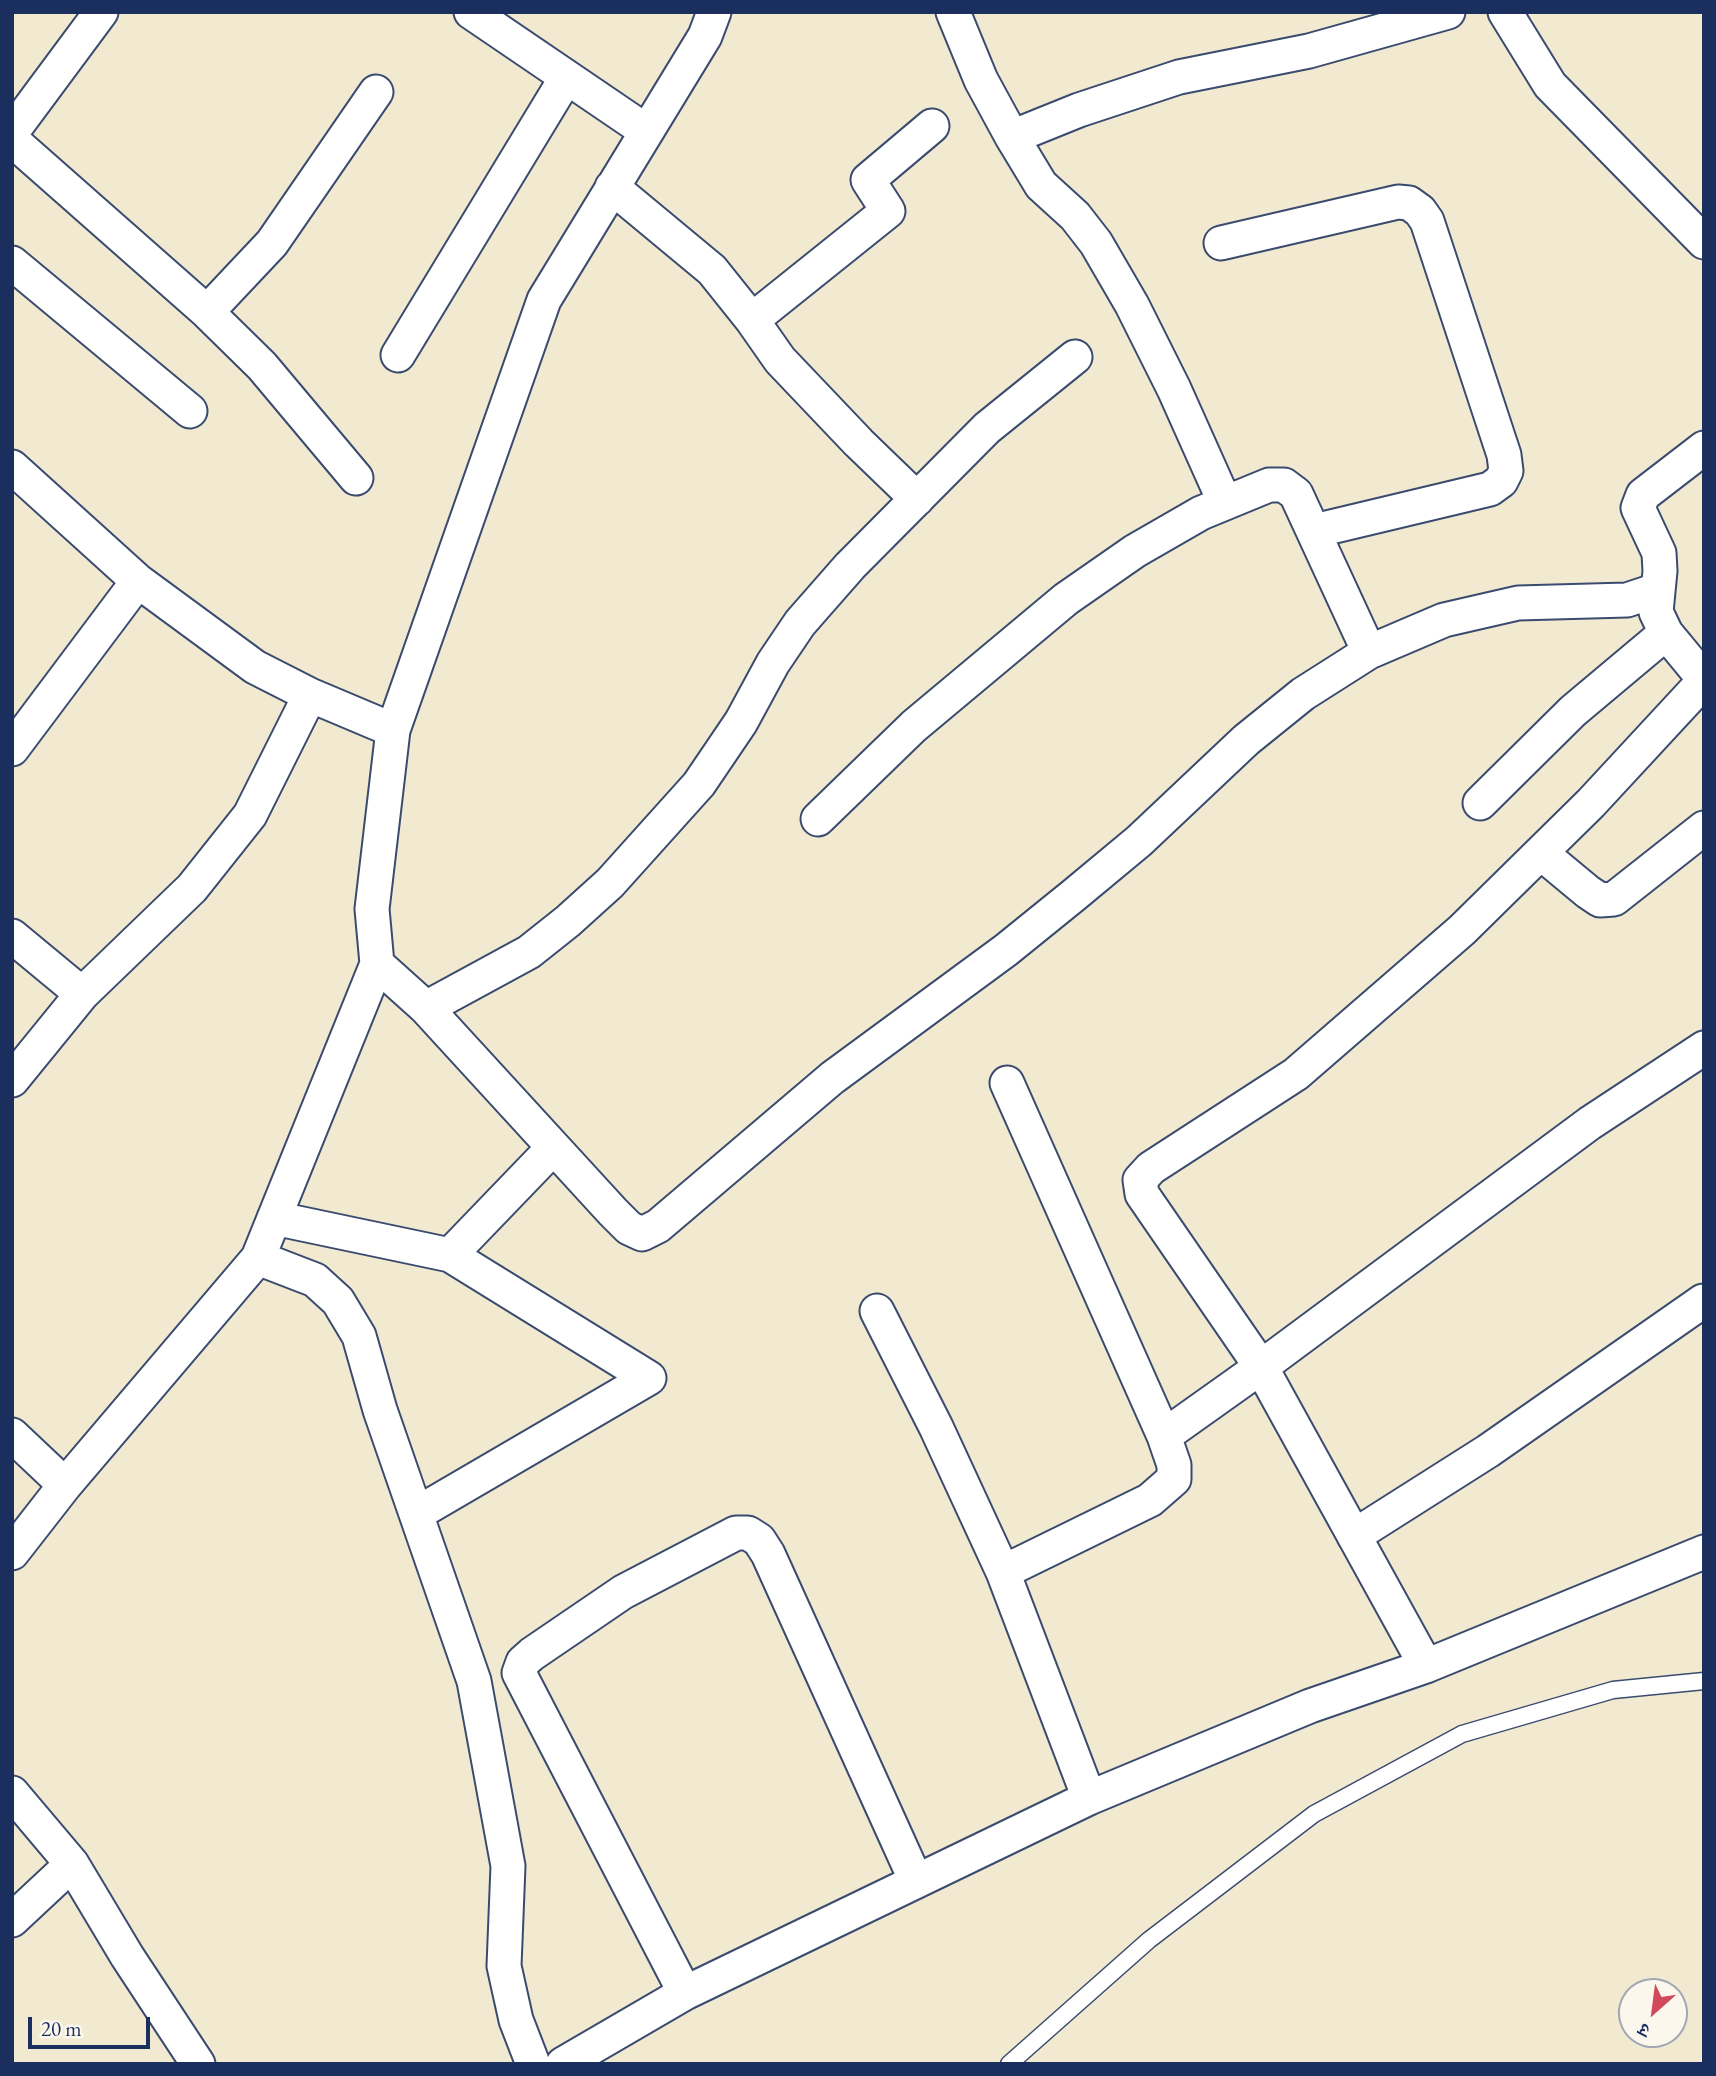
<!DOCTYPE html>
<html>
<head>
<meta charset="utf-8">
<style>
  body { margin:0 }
  #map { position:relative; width:1716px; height:2076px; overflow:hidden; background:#f1ead1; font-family:"EB Garamond","Noto Serif Devanagari",serif }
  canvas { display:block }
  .frame { position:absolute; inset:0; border:14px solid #1b2f5e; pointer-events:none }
  .north { position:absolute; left:1618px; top:1978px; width:70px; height:70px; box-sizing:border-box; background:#fbf7ec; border:2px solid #a1a7b3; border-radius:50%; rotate:208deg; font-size:19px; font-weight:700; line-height:28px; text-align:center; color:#1b2f5e }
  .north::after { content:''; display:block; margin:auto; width:24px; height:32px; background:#d1495b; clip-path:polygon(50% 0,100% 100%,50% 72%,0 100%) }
  .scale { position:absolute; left:28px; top:2017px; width:122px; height:32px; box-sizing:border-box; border:4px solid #1b2f5e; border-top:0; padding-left:9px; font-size:21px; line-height:24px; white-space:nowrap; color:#1b2f5e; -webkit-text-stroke:5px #fbf7ec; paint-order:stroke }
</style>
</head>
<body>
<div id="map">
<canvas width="1716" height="2076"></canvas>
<div class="frame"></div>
<div class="north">उ</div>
<div class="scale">20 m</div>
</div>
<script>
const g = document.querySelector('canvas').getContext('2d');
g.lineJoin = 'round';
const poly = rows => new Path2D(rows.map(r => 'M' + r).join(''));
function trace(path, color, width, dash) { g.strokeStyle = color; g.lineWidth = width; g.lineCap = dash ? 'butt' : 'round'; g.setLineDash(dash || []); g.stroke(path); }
const service = poly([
  [1009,2064,1149,1940,1314,1814,1462,1734,1613,1690,1704,1681]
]);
const minor = poly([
  [471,12,646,131],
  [953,12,981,80,1012,137,1041,185,1075,216,1096,243,1132,305,1174,389,1225,503],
  [1505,12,1550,85,1704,242],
  [12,132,101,12],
  [1012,137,1079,110,1179,77,1309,51,1448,12],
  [12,140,207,312,272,243,376,92],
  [612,187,712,270,752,320,888,211,868,180,932,126],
  [1221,243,1398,202,1409,203,1420,211,1427,221,1504,455,1506,471,1501,481,1490,489,1314,531],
  [12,263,190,411],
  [207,312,262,366,356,478],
  [752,320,780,360,859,443,917,499],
  [398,355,566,78],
  [1704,448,1643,495,1638,508,1659,553,1660,571,1656,612,1666,633,1704,679],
  [12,467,138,581,255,667,310,695],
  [12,749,138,581],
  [1480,803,1573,711,1666,633],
  [818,819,914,726,1066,599,1135,551,1201,513,1269,485,1284,485,1296,494,1369,652],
  [1541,853,1588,892,1600,900,1614,899,1704,828],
  [12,936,82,994,12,1080],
  [377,964,426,1008,613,1212,629,1228,642,1234,658,1226,832,1078,1006,950,1074,895,1139,841,1246,740,1303,694,1369,652,1444,620,1518,603,1627,600,1657,590],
  [82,994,192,888,250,815,310,695,393,730],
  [426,1008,529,952,568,921,610,883,699,784,741,722,773,663,800,623,850,566,987,428,1075,357],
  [274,1218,450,1255,649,1378,416,1514],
  [450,1255,553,1148],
  [258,1258,315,1280,338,1301,359,1336,380,1410,474,1681,508,1866,504,1966,516,2020,533,2064],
  [877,1311,936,1427,1003,1572,1089,1798],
  [12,1435,65,1485],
  [1164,1436,1261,1367,1590,1123,1704,1048],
  [1354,1536,1488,1451,1703,1301],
  [12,1553,65,1485,258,1258,377,964,372,909,393,730,544,300,705,36,714,12],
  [1003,1572,1150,1500,1174,1479,1174,1465,1164,1436,1007,1083],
  [1426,1666,1261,1367,1142,1194,1140,1180,1151,1168,1296,1074,1462,930,1591,803,1704,681],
  [12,1793,72,1864,127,1956,198,2064],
  [12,1920,72,1864],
  [685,1993,519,1673,523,1662,532,1654,623,1592,736,1533,748,1533,759,1540,768,1554,916,1881],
  [563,2064,685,1993,1089,1798,1310,1706,1426,1666,1704,1552]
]);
trace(service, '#3b4b6f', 19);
trace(minor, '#3b4b6f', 37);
trace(service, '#fff', 16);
trace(minor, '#fff', 33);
</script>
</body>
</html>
